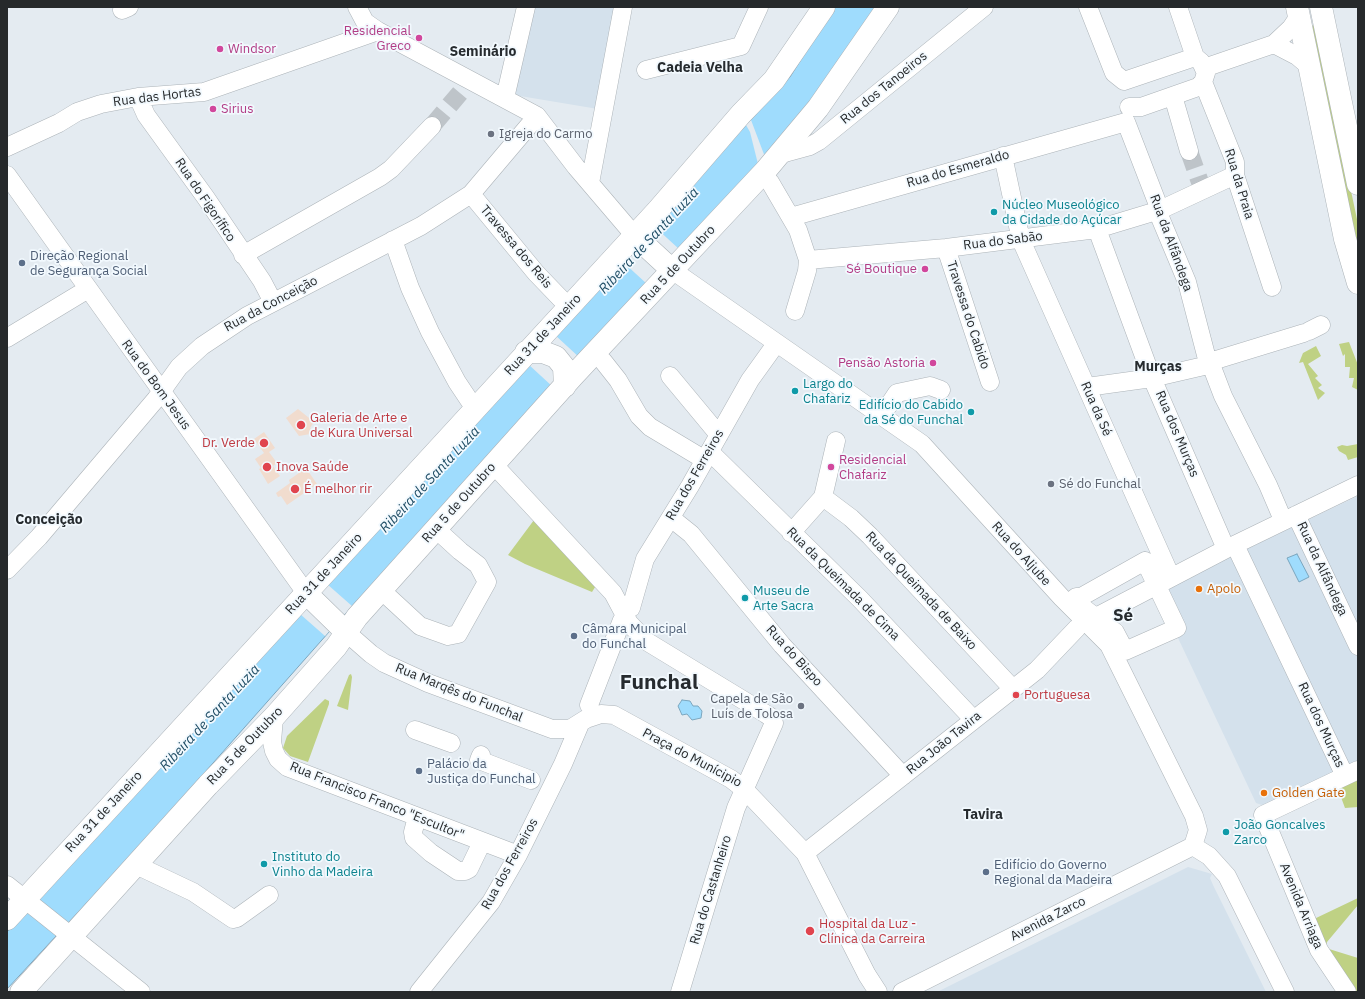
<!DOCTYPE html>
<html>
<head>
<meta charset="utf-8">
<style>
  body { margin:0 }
  #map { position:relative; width:1365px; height:999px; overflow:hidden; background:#e4ebf1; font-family:"IBM Plex Sans",sans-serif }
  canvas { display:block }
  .frame { position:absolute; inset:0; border:8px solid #26292b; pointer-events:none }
</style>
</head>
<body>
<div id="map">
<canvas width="1365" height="999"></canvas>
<div class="frame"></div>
</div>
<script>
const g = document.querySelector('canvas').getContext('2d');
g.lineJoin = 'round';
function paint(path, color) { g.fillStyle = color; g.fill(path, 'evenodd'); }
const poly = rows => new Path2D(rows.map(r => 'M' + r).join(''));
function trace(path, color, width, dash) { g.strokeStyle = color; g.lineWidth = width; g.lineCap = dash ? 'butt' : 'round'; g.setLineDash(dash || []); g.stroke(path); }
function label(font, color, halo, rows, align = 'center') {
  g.font = font + ' "IBM Plex Sans",sans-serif'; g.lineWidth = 3.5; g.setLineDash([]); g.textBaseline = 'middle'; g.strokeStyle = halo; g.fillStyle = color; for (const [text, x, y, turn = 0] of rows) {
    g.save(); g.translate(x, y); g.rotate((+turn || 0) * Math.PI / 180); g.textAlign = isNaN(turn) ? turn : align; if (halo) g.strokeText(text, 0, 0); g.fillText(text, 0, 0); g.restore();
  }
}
const built = poly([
  [531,7,618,7,598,109,514,95],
  [1358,496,1358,764,1268,807,1256,803,1161,602,1166,587],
  [1188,867,1212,874,1210,878,1213,885,1266,992,937,992]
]);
const medical = poly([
  [298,409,314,422,310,428,316,433,299,436,286,418],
  [264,432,275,448,269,452,277,463,273,466,280,476,268,484,259,469,261,468,255,459,264,453,254,439],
  [306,468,317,484,287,505,281,496,278,497,276,493,290,483,289,480]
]);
const green = poly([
  [1316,25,1358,224,1358,249,1310,26],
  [1349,342,1358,365,1358,390,1352,387,1354,378,1349,378,1350,367,1345,367,1345,354,1343,356,1339,344],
  [1316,346,1321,356,1308,364,1318,376,1315,378,1322,385,1318,388,1325,393,1318,400,1303,362,1299,363,1303,353],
  [1358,444,1358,457,1348,460,1346,455,1339,451,1337,447,1342,445,1347,446],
  [534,520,597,584,592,592,525,564,508,555],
  [351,674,352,677,348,710,337,706,349,675],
  [325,699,329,701,329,704,308,762,290,756,283,748,287,736],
  [1358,770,1358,807,1345,808,1335,781],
  [1358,898,1358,905,1327,942,1326,946,1329,949,1358,958,1357,992,1326,946,1314,919]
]);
const water = poly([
  [834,7,876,7,811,105,511,435,352,606,144,841,7,989,7,932,790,77,834,7],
  [1297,554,1309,577,1299,582,1287,558,1297,554],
  [682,700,690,701,693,706,698,706,702,711,701,718,692,720,687,714,682,715,678,706,682,700]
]);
const pier = poly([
  [751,120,765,157,758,164,750,132,746,125],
  [655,227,679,249,647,284,623,262],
  [555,335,580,358,553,387,528,364],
  [327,584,352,606,325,636,300,614]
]);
const minorTunnel = poly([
  [432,126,460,93],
  [1189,151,1201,185]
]);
const minor = poly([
  [357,7,365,22,378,31,537,116,576,167,634,235],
  [1088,7,1114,73,1124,81],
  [1178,7,1195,57],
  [122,10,129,7],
  [1274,44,1297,56,1309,66],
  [1204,68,1274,44,1291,28,1299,16],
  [646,70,741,46,759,7],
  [1124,81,1195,57],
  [1203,82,1235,162,1235,175,1272,287],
  [1173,96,1189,151],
  [138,97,146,115,206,198,262,281,273,302],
  [505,98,526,7],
  [1129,107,1141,107,1198,87,1203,82,1206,73,1201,62,1195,57],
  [7,147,59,123,77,112,101,104,138,97,204,92,378,31],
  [777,155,810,146,819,141,984,7],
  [1003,156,1021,240,1171,577],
  [7,175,306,593],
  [770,182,798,230,808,260,807,271,795,311],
  [590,183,623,7],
  [471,194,536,273,561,299],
  [791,217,1126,122],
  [1097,229,1152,378,1226,549],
  [393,240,410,288,430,332,457,382,469,400,477,408],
  [946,248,990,382],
  [243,255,380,177,391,169,432,126],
  [808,260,946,248,1097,229,1160,210,1235,175],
  [672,270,922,444,1062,598,1109,645,1194,816,1198,830,1193,846],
  [1309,331,1321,325],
  [7,338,88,289],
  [603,361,618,380,639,416,650,427,705,460],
  [1210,362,1223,396,1268,485,1283,520],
  [1206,363,1304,333],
  [670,376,719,435],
  [1087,387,1152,378,1204,366,1207,359,1187,282,1159,215,1160,210,1126,122],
  [872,409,889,405,897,393,930,386,941,390],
  [710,452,860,599,973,719],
  [494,465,613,593,629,623,646,641,766,714,772,718,774,723,736,808,680,992],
  [823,497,851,518,870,536,1013,689],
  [1296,515,1358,646],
  [671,518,691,534,782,645,903,776],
  [791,533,823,497,836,441],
  [1235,545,1345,776],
  [1145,561,1177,628,1125,651,1115,632,1073,600,1076,597,1081,597,1145,561],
  [7,570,39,537,156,399,179,367,202,346,247,316,421,226,471,194,537,116],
  [381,590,420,626,448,636,458,634,487,582,478,565,460,551,436,529],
  [631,608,645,559,690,486,750,380,773,348],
  [1096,617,1226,549,1358,485],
  [347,633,371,654,384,663,428,683,552,729,570,729,586,719,601,714,614,715,731,779,744,789,805,853,867,975,878,992],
  [589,705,622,620],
  [274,717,272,742,274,751,278,759,287,767,518,855],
  [415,730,451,743],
  [481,755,479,760,531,780],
  [417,817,413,832,414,838,431,853,458,871,465,871,469,869,482,842],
  [1193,846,1209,856,1227,876,1285,992],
  [805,853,1013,689,1037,670,1077,628],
  [136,865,193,892,233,919,237,918,269,895],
  [7,885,141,992],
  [419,992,491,902,518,855,563,764,580,724],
  [902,992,1193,846],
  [1347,992,1319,950,1263,815,1358,770]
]);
const major = poly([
  [1297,7,1345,239,1358,283],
  [1321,7,1358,184],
  [634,235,672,270],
  [526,352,543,352,556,357,564,367,565,386],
  [306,593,347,633],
  [7,919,658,210,741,114,774,80,824,7],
  [21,992,208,785,274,717,336,647,357,617,573,376,766,170,818,108,888,7]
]);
const markers = [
  [419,38,4,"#d1479c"],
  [220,49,4,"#d1479c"],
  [213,109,4,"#d1479c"],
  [491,134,4,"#6b7280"],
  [994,212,4,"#0f9aa8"],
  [22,263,4,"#5c6f8a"],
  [925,269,4,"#d1479c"],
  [933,363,4,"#d1479c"],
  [795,391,4,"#0f9aa8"],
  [971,412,4,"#0f9aa8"],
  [301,425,5,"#e0444e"],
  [264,443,5,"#e0444e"],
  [267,467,5,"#e0444e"],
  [831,467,4,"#d1479c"],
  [1051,484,4,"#6b7280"],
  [295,489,5,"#e0444e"],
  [1199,589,4,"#e8710a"],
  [745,598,4,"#0f9aa8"],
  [574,636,4,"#5c6f8a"],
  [1016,695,4,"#e0444e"],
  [801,706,4,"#6b7280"],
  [419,771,4,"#5c6f8a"],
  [1264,793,4,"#e8710a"],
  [1226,832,4,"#0f9aa8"],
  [264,864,4,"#0f9aa8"],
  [986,872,4,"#5c6f8a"],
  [810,931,5,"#e0444e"]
];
const hotelNames = [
  ["Residencial",411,31],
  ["Greco",411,46],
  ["Windsor",228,49,"left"],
  ["Sirius",221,109,"left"],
  ["Sé Boutique",917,269],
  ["Pensão Astoria",925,363],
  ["Residencial",839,460,"left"],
  ["Chafariz",839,475,"left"]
];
const streetNames = [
  ["Rua dos Tanoeiros",884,88,-39],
  ["Rua das Hortas",157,97,-7],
  ["Rua do Esmeraldo",958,169,-16],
  ["Rua da Praia",1239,184,73],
  ["Rua do Figorífico",205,200,56],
  ["Rua do Sabão",1003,241,-7],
  ["Rua da Alfândega",1171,243,70],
  ["Travessa dos Reis",516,247,50],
  ["Rua 5 de Outubro",678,265,-47],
  ["Rua da Conceição",271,304,-28],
  ["Travessa do Cabido",968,315,72],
  ["Rua 31 de Janeiro",543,335,-47],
  ["Rua do Bom Jesus",156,385,54],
  ["Rua da Sé",1096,409,66],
  ["Rua dos Murças",1177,434,67],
  ["Rua dos Ferreiros",695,475,-60],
  ["Rua 5 de Outubro",459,503,-48],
  ["Rua do Aljube",1021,554,48],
  ["Rua da Alfândega",1322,569,65],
  ["Rua 31 de Janeiro",324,574,-47],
  ["Rua da Queimada de Cima",843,584,45],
  ["Rua da Queimada de Baixo",921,591,47],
  ["Rua do Bispo",794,656,48],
  ["Rua Marqês do Funchal",459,693,22],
  ["Rua dos Murças",1321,725,65],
  ["Rua João Tavira",944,743,-39],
  ["Rua 5 de Outubro",245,746,-46],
  ["Praça do Munícipio",692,758,28],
  ["Rua Francisco Franco \"Escultor\"",377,801,22],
  ["Rua 31 de Janeiro",104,812,-47],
  ["Rua dos Ferreiros",510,864,-61],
  ["Rua do Castanheiro",711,890,-73],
  ["Avenida Arriaga",1301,906,67],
  ["Avenida Zarco",1048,919,-27]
];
const worshipNames = [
  ["Igreja do Carmo",499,134],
  ["Sé do Funchal",1059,484],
  ["Capela de São",793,699,"right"],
  ["Luís de Tolosa",793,714,"right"]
];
const cultureNames = [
  ["Núcleo Museológico",1002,205],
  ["da Cidade do Açúcar",1002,220],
  ["Largo do",803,384],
  ["Chafariz",803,399],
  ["Edifício do Cabido",963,405,"right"],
  ["da Sé do Funchal",963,420,"right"],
  ["Museu de",753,591],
  ["Arte Sacra",753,606],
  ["João Goncalves",1234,825],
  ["Zarco",1234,840],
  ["Instituto do",272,857],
  ["Vinho da Madeira",272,872]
];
const serviceNames = [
  ["Direção Regional",30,256],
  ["de Segurança Social",30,271],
  ["Câmara Municipal",582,629],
  ["do Funchal",582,644],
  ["Palácio da",427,764],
  ["Justiça do Funchal",427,779],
  ["Edifício do Governo",994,865],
  ["Regional da Madeira",994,880]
];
const healthNames = [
  ["Galeria de Arte e",310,418],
  ["de Kura Universal",310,433],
  ["Dr. Verde",255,443,"right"],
  ["Inova Saúde",276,467],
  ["É melhor rir",304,489],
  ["Portuguesa",1024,695],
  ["Hospital da Luz -",819,924],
  ["Clínica da Carreira",819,939]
];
const foodNames = [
  ["Apolo",1207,589],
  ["Golden Gate",1272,793]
];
const neighbourhoodNames = [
  ["Seminário",483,52],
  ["Cadeia Velha",700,68],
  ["Murças",1158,367],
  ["Conceição",49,520],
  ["Tavira",983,815]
];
const waterNames = [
  ["Ribeira de Santa Luzia",649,241,-47],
  ["Ribeira de Santa Luzia",430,480,-47],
  ["Ribeira de Santa Luzia",210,718,-47]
];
const districtNames = [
  ["Sé",1123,616]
];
const townNames = [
  ["Funchal",659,683]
];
paint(built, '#d4e1ec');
paint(medical, '#f1dcce');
paint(green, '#bfd184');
paint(water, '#9fdcfd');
trace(water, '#7ba6be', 1);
paint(pier, '#e4ebf1');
trace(minorTunnel, '#bec4c9', 18, [18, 9]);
trace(minor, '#acb3b8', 19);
trace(major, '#acb3b8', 23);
trace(minor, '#fff', 18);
trace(major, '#fff', 22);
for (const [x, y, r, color] of markers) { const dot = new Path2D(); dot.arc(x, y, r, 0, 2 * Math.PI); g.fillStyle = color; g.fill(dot); trace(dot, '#f2f9fe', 1.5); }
label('13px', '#b23c85', '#f2f9fe', hotelNames, 'right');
label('13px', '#26292b', '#f2f9fe', streetNames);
label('13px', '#5b616d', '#f2f9fe', worshipNames, 'left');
label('13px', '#0d838f', '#f2f9fe', cultureNames, 'left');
label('13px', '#4e5e75', '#f2f9fe', serviceNames, 'left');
label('13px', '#be3a42', '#f2f9fe', healthNames, 'left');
label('13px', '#c56008', '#f2f9fe', foodNames, 'left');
label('bold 14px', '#262b2f', '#f2f9fe', neighbourhoodNames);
label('italic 14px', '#204e66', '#f2f9fe', waterNames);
label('bold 17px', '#262b2f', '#f2f9fe', districtNames);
label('bold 21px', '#262b2f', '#f2f9fe', townNames);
</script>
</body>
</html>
